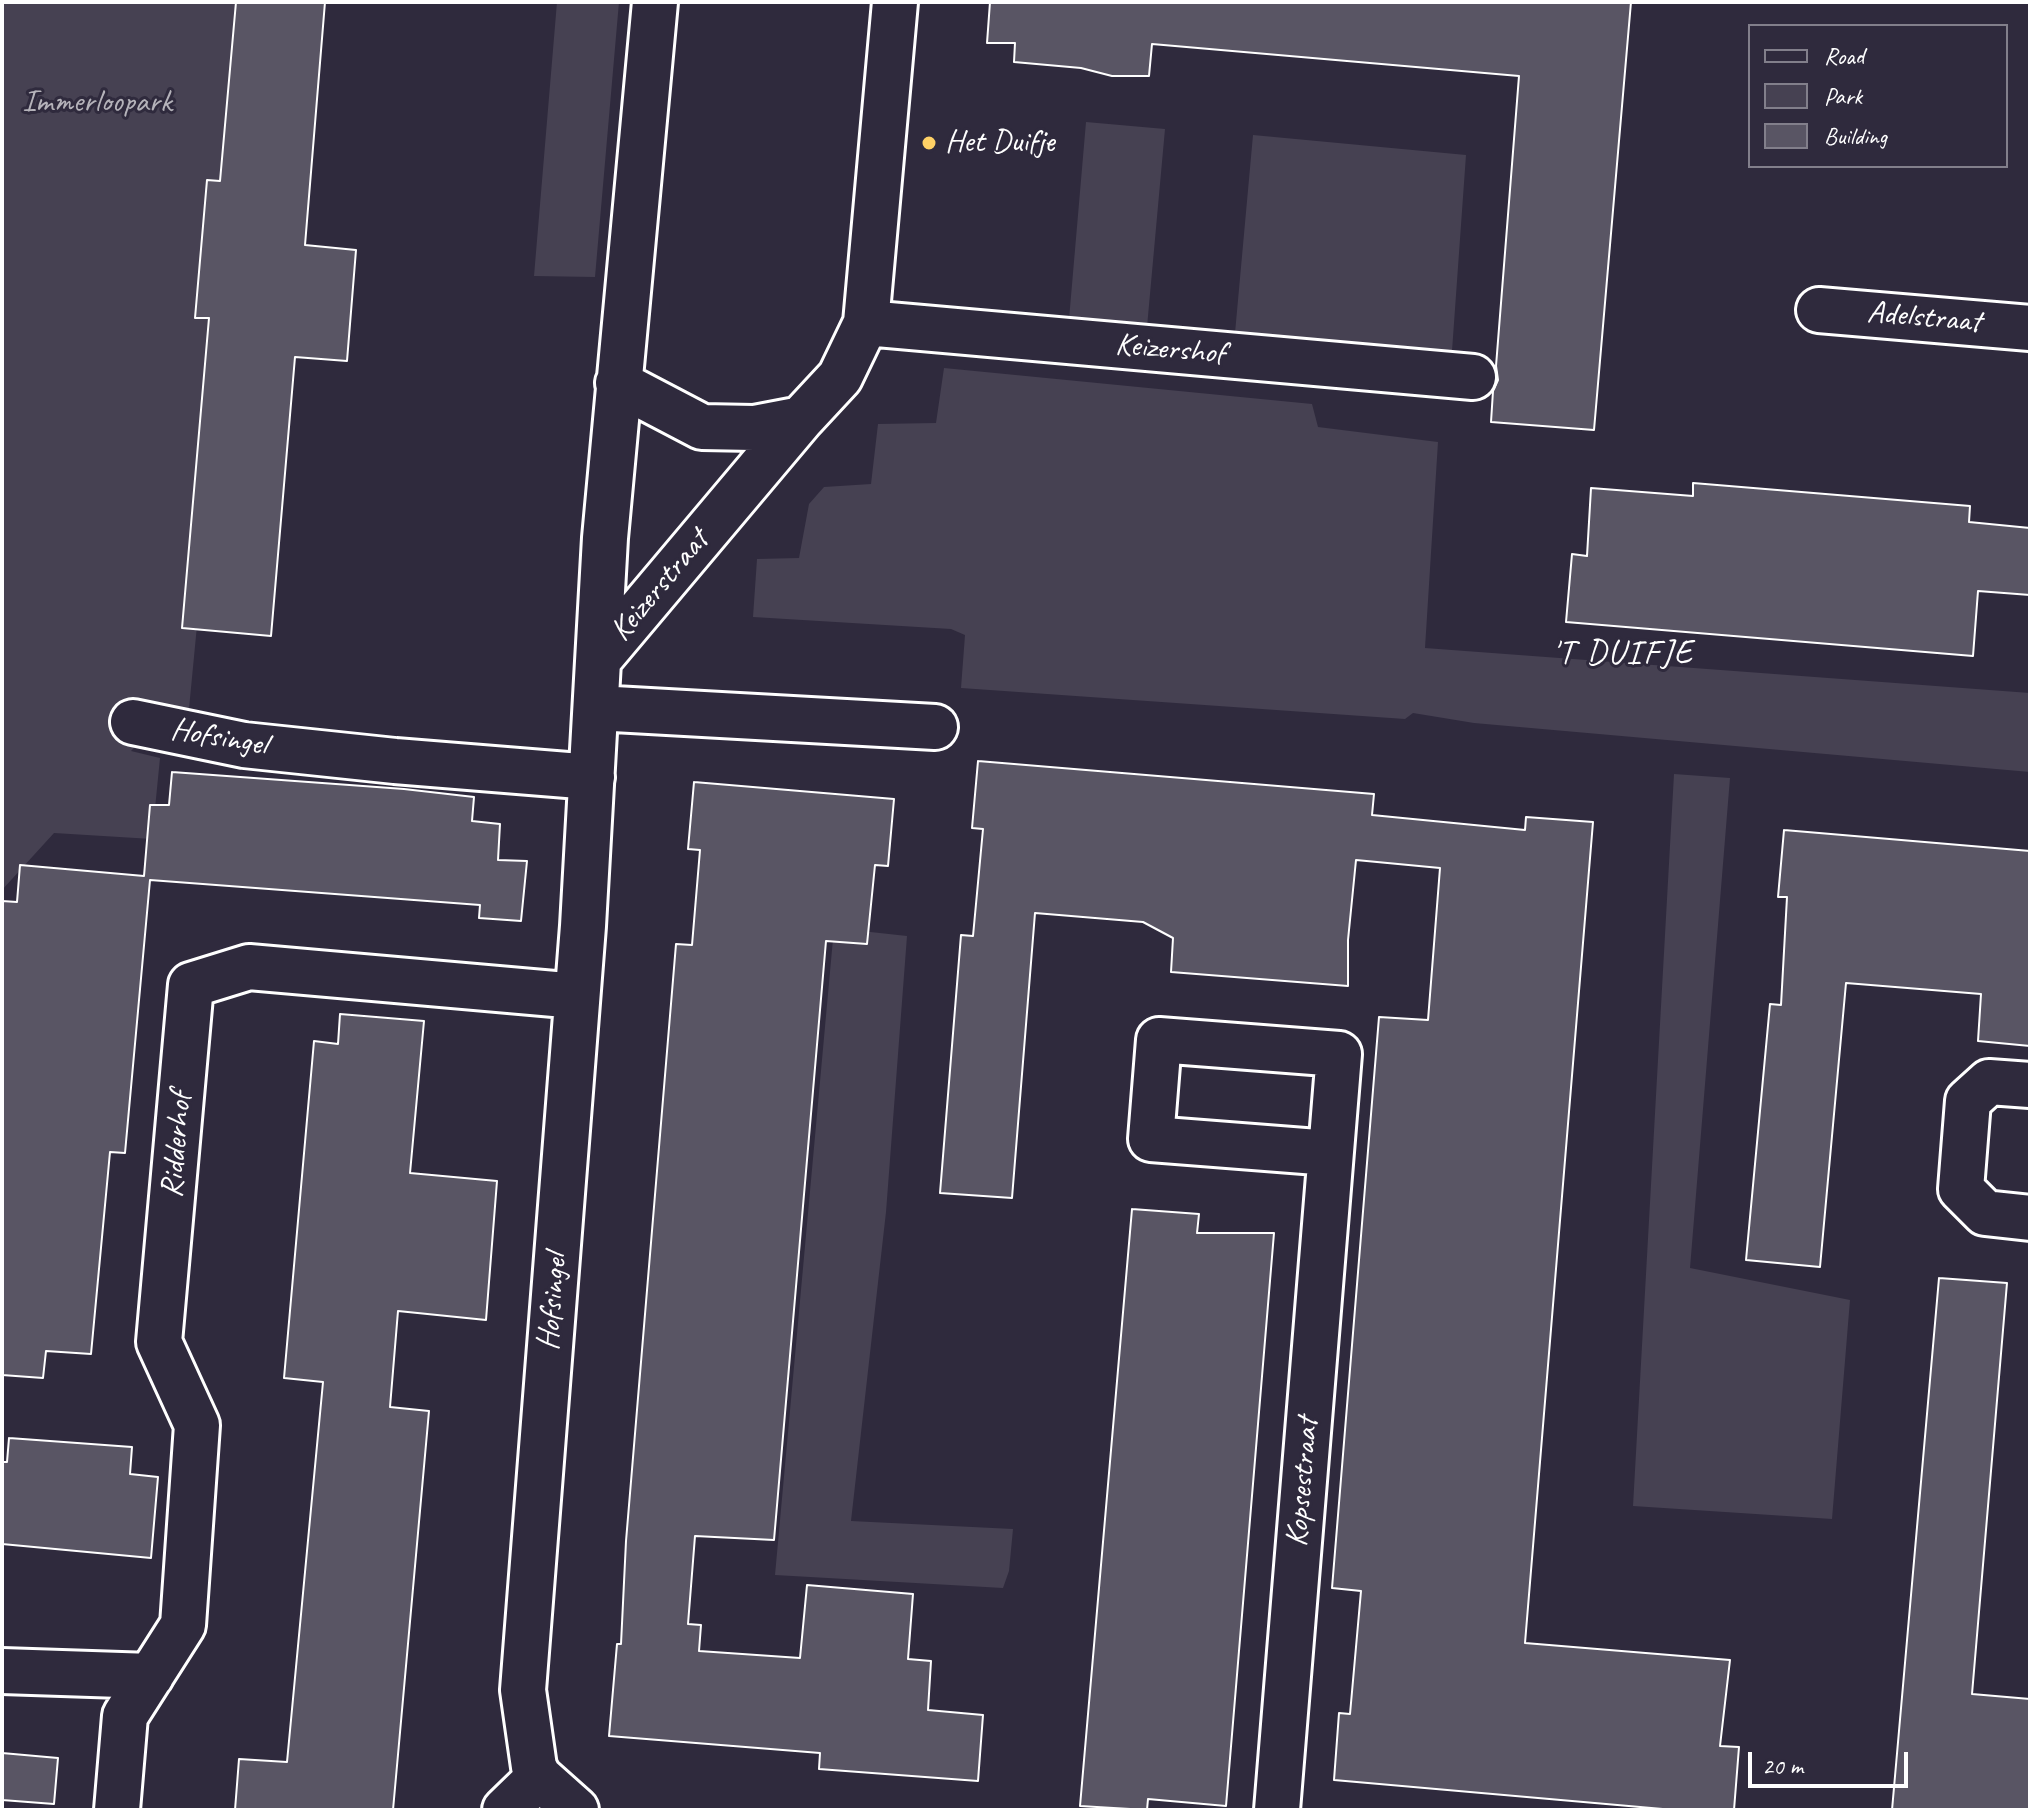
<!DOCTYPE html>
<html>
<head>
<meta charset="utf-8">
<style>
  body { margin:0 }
  #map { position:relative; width:2032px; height:1812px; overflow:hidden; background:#2f2a3d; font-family:Caveat,sans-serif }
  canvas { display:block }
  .frame { position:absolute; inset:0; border:4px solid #fff; pointer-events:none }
  .legend { position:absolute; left:1748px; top:24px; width:260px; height:144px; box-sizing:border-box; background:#2f2a3d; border:2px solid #827f8b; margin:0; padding:10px 14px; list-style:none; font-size:24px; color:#fff }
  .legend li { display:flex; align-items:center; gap:16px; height:40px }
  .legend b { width:40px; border:2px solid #827f8b }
  .scale { position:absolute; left:1748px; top:1752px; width:160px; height:36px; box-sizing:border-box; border:4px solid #fff; border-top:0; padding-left:10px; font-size:24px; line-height:28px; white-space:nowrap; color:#fff; -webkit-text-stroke:6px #2f2a3d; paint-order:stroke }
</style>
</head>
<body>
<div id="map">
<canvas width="2032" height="1812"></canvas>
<div class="frame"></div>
<ul class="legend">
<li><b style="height:10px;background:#2f2a3d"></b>Road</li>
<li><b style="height:22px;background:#464152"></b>Park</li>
<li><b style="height:22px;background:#595564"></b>Building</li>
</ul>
<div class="scale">20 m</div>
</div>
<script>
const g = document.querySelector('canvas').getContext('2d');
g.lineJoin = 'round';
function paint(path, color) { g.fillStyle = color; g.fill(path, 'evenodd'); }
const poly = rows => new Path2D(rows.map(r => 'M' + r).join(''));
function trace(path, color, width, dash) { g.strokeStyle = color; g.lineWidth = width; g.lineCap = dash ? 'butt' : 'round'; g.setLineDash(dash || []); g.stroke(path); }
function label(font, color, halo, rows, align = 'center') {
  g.font = font + ' Caveat,sans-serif'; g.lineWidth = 6; g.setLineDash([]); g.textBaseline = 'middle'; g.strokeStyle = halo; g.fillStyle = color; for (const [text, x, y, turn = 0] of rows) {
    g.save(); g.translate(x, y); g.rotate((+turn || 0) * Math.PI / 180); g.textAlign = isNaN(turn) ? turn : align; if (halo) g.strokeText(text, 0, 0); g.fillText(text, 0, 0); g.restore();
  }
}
const green = poly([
  [2,2,257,2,188,719,154,726,131,751,160,758,152,839,54,833,2,890],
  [557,2,619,2,595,277,534,276],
  [1086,122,1165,129,1146,338,1068,331],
  [1253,135,1466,155,1451,365,1234,344],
  [944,368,1312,404,1318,427,1438,442,1425,648,2030,693,2030,772,1474,723,1413,713,1405,719,961,688,965,635,951,629,753,617,757,559,799,558,809,504,824,487,871,484,878,424,936,423],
  [1674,774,1730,778,1690,1268,1850,1300,1832,1519,1633,1506],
  [834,928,907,936,886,1212,851,1521,1013,1529,1009,1571,1003,1588,775,1575]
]);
const building = poly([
  [236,2,325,2,305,245,356,250,347,361,295,357,271,636,182,628,209,318,195,318,207,180,220,181,236,2],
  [990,2,1631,2,1594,430,1491,422,1493,391,1498,380,1496,366,1519,76,1152,44,1149,76,1112,76,1081,68,1014,62,1015,43,987,43,990,2],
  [1693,483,1970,506,1969,522,2030,528,2030,595,1978,591,1973,656,1566,622,1572,554,1587,556,1591,488,1693,496,1693,483],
  [978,761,1374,794,1372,815,1525,830,1526,817,1593,822,1525,1643,1730,1660,1720,1746,1739,1747,1734,1810,1674,1810,1334,1780,1339,1713,1350,1714,1361,1591,1332,1588,1379,1017,1428,1020,1440,868,1356,860,1348,940,1348,986,1171,972,1173,938,1143,922,1035,913,1012,1198,940,1193,961,935,973,936,983,829,972,828,978,761],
  [172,772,404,789,474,797,472,821,500,824,498,860,527,861,521,921,479,918,480,905,150,880,125,1153,110,1152,91,1354,46,1351,43,1378,2,1375,2,901,17,902,20,865,144,876,150,805,169,805,172,772],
  [694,782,894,799,888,866,875,865,867,944,826,941,774,1540,695,1536,688,1624,701,1625,699,1651,800,1658,807,1585,913,1594,908,1659,931,1661,928,1710,983,1715,978,1781,819,1769,820,1753,609,1736,617,1644,621,1644,626,1541,676,944,692,945,700,850,688,849,694,782],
  [1784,830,2030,851,2030,1046,1978,1041,1981,994,1846,983,1820,1267,1746,1260,1770,1004,1781,1005,1787,897,1778,897,1784,830],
  [340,1014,424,1021,410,1173,497,1181,486,1320,398,1311,390,1407,429,1411,393,1810,235,1810,239,1759,287,1762,323,1382,284,1378,314,1041,338,1044,340,1014],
  [1132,1209,1199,1214,1197,1233,1274,1233,1226,1806,1148,1799,1147,1810,1080,1806,1132,1209],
  [1939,1278,2007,1283,1972,1694,2030,1699,2030,1810,1892,1810,1939,1278],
  [9,1438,132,1447,130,1474,158,1477,151,1558,2,1544,2,1462,7,1462,9,1438],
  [2,1753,58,1758,54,1804,2,1800,2,1753]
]);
const minor = poly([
  [1819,310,2030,328],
  [866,323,1473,377],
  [618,383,702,427,754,428,801,419],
  [599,659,801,419,840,377,866,323,895,2],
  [596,708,935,727],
  [133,722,244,745,395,761,592,777],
  [2030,1085,1989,1082,1968,1101,1961,1189,1985,1213,2030,1218],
  [2,1671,151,1676],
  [117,1810,125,1716,183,1625,197,1425,159,1342,191,985,249,967,577,996],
  [505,1810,539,1777],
  [576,1810,539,1777,534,1767,523,1690,583,926,605,538,655,2],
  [1277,1810,1339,1054,1159,1040,1151,1139,1330,1153]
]);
const markers = [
  [929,143,8,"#ffd166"]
];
const parkNames = [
  ["Immerloopark",97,103]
];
const poiNames = [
  ["Het Duifje",945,143]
];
const streetNames = [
  ["Adelstraat",1924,318,5],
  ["Keizershof",1170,350,5],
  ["Keizerstraat",660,586,-50],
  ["Hofsingel",219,738,10],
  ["Ridderhof",177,1145,-85],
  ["Hofsingel",553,1302,-85],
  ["Kopsestraat",1303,1482,-85]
];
const neighbourhoodNames = [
  ["'T DUIFJE",1623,654]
];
paint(green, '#464152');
paint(building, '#595564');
trace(building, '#fff', 2);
trace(minor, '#fff', 50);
trace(minor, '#2f2a3d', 44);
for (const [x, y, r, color] of markers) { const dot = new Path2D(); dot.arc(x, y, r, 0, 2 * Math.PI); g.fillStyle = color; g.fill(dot); trace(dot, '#2f2a3d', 3); }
label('32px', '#b5b3ba', '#2f2a3d', parkNames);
label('32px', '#fff', '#2f2a3d', poiNames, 'left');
label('32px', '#fff', '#2f2a3d', streetNames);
g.letterSpacing = '2px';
label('34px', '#fff', '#2f2a3d', neighbourhoodNames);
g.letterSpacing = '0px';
</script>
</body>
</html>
